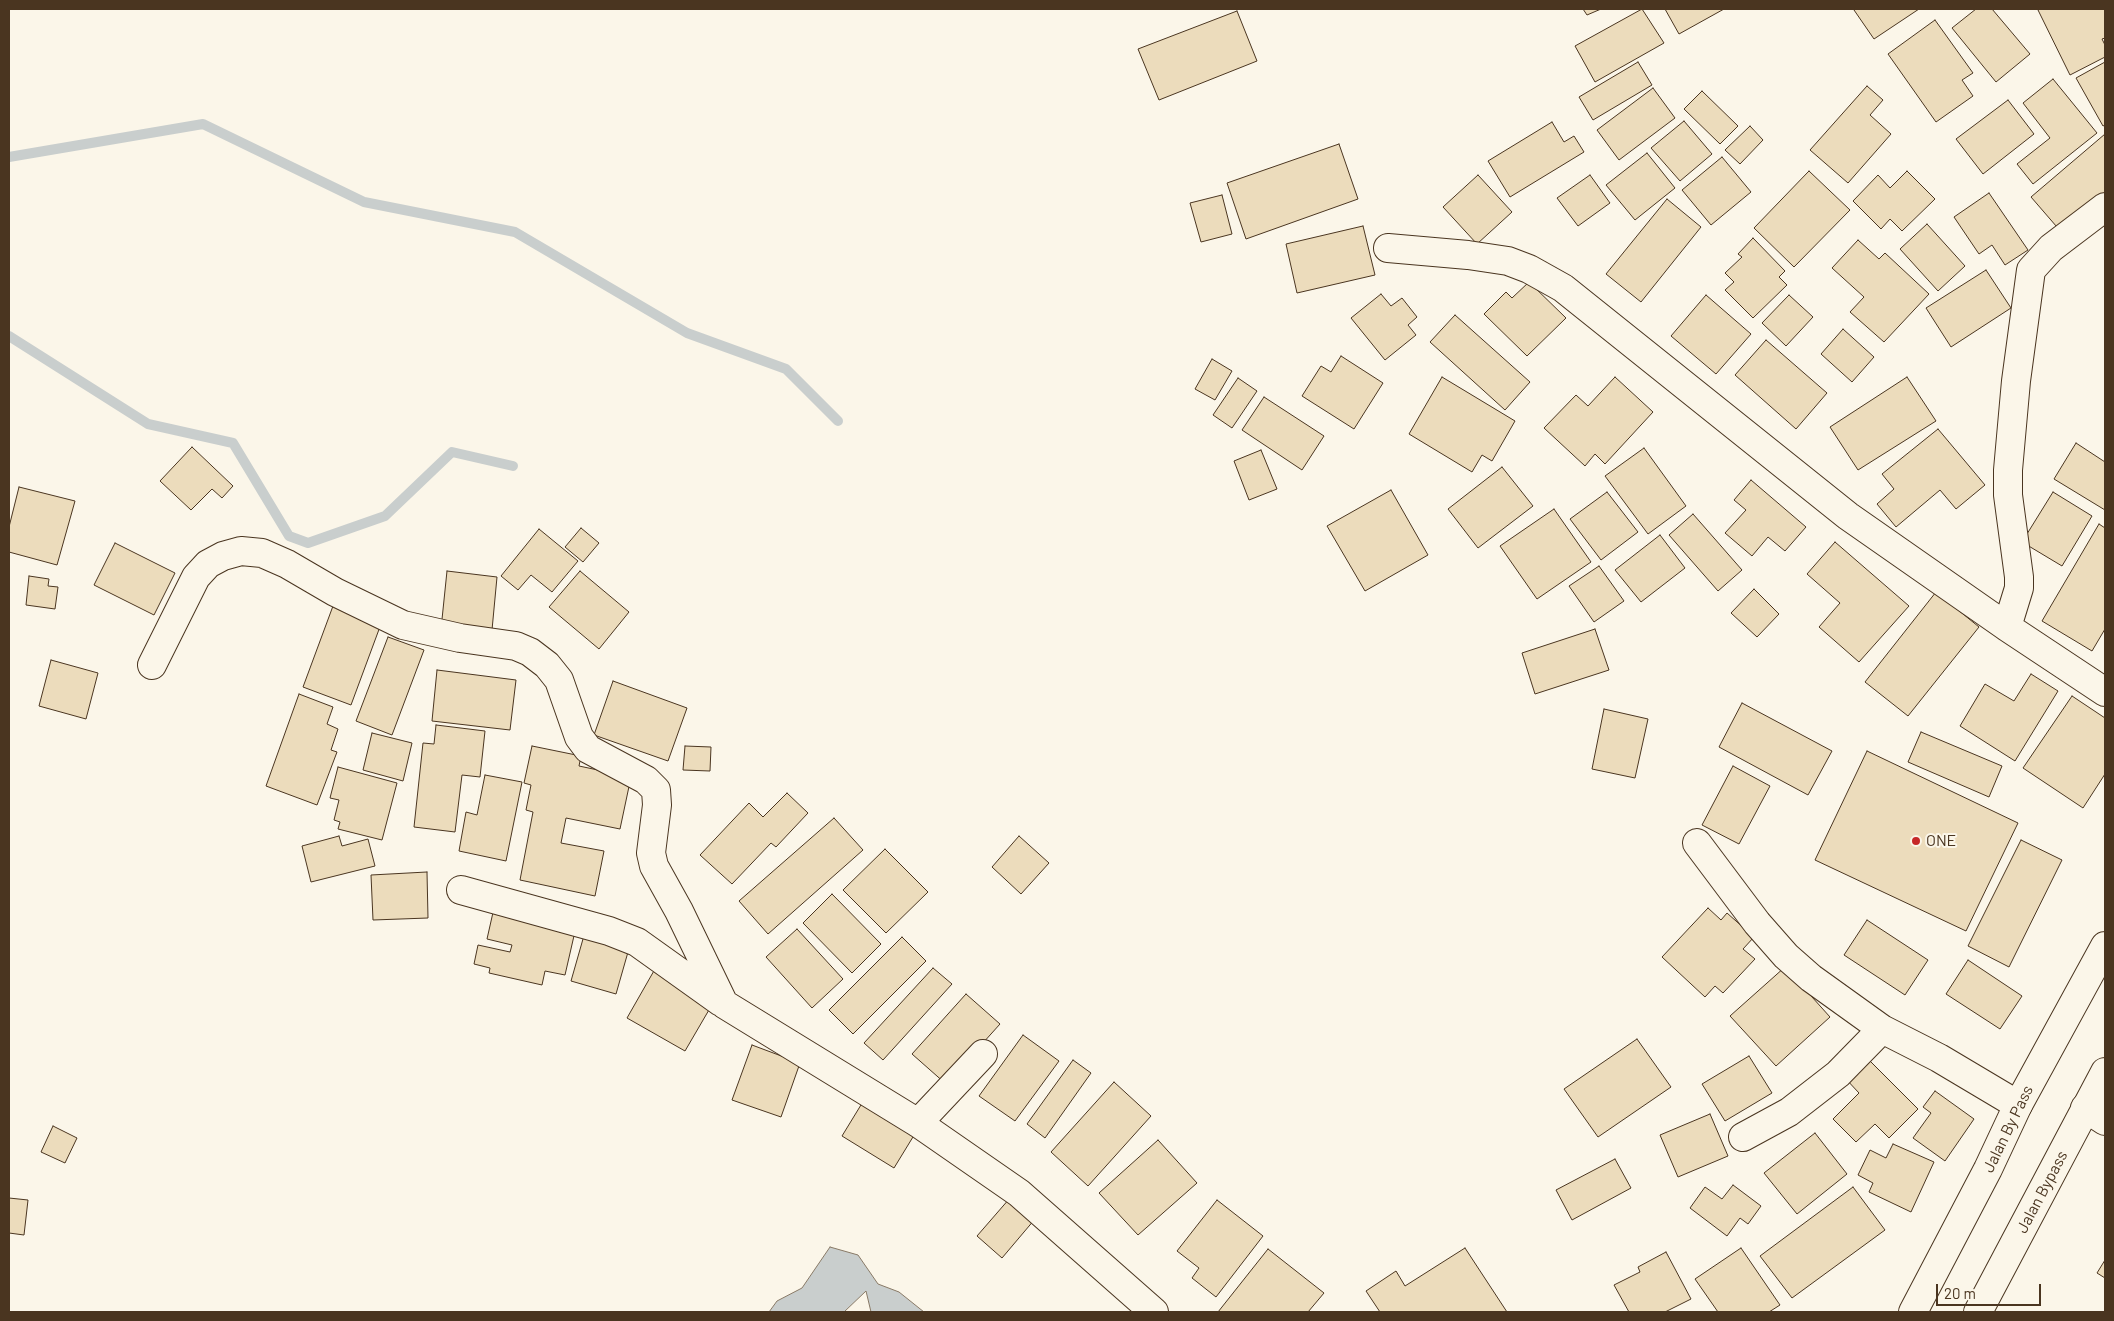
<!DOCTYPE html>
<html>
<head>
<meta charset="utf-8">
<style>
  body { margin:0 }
  #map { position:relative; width:2114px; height:1321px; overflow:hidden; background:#fbf6e9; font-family:Barlow,sans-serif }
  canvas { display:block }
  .frame { position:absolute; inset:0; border:10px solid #4a3520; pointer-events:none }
  .scale { position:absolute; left:1936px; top:1284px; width:105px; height:22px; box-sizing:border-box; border:2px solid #4a3520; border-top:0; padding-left:6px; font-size:15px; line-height:18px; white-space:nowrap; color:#4a3520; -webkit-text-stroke:4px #fbf6e9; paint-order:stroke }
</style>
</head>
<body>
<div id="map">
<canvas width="2114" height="1321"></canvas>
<div class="frame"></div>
<div class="scale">20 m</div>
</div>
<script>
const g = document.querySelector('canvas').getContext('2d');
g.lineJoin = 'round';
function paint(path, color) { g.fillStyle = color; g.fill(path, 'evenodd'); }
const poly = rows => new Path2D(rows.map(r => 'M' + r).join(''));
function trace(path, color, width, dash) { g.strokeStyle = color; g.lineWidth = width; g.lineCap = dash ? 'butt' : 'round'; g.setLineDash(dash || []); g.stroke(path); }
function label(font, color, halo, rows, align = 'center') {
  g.font = font + ' Barlow,sans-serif'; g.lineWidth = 4; g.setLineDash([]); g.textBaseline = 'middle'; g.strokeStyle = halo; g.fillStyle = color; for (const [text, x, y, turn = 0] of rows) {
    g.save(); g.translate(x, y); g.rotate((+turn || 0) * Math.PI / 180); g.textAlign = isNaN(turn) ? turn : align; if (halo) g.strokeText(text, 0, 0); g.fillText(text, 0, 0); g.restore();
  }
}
const water = poly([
  [830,1247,858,1255,878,1284,899,1292,924,1312,871,1312,866,1291,844,1312,769,1312,777,1301,802,1288,830,1247]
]);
const stream = poly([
  [9,157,203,124,364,202,515,232,687,333,786,369,838,421],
  [9,336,148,424,233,443,289,536,308,543,385,516,452,452,513,466]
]);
const building = poly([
  [1583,9,1601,9,1587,15,1583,9],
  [1642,9,1664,43,1595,82,1575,46,1642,9],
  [1665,9,1724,9,1679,34,1665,9],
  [1856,9,1919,9,1874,39,1854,10,1856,9],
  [1976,9,1992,9,2030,54,1996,82,1952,28,1976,9],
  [2040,9,2105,9,2105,38,2102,39,2105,45,2105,57,2070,75,2038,10,2040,9],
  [1237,11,1257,61,1159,100,1138,49,1237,11],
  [1935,20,1973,73,1962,80,1973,96,1936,122,1888,54,1935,20],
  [1638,62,1652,85,1593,120,1579,97,1638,62],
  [2105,62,2105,125,2103,126,2076,78,2105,62],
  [2053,79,2097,133,2033,184,2017,164,2050,138,2023,103,2053,79],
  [1867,86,1883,100,1870,115,1891,134,1848,183,1810,150,1867,86],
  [1653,88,1675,118,1619,160,1597,130,1653,88],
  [1702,91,1738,126,1720,144,1684,109,1702,91],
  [2008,100,2034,134,1983,174,1956,139,2008,100],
  [1684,121,1712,154,1680,181,1651,148,1684,121],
  [1552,122,1564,142,1574,136,1584,152,1510,197,1488,161,1552,122],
  [1750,126,1763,140,1740,164,1725,150,1750,126],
  [2105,134,2105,198,2063,234,2031,197,2105,134],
  [1339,144,1358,199,1246,239,1227,183,1339,144],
  [1647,153,1675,188,1635,220,1606,185,1647,153],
  [1722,157,1751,192,1711,225,1682,190,1722,157],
  [1809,171,1850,210,1794,267,1754,228,1809,171],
  [1907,171,1935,199,1902,231,1890,219,1881,229,1853,201,1878,175,1890,188,1907,171],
  [1478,175,1512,212,1477,244,1443,207,1478,175],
  [1590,175,1610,203,1578,226,1557,198,1590,175],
  [1989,193,2028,250,2005,265,1992,245,1979,254,1954,217,1989,193],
  [1222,195,1232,234,1201,242,1190,203,1222,195],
  [1667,199,1701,227,1641,302,1606,274,1667,199],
  [1927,224,1965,266,1938,291,1900,249,1927,224],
  [1363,226,1375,275,1297,293,1286,244,1363,226],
  [1753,238,1785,271,1779,277,1787,285,1753,318,1725,290,1734,282,1725,273,1742,257,1738,254,1753,238],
  [1858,240,1879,259,1885,253,1929,294,1884,342,1850,312,1864,297,1832,268,1858,240],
  [1986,270,2011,308,1951,347,1926,308,1986,270],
  [1529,282,1566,318,1527,356,1484,314,1506,292,1512,298,1529,282],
  [1381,294,1391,306,1402,298,1417,317,1408,325,1416,335,1385,360,1351,318,1381,294],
  [1706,295,1751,334,1716,374,1671,336,1706,295],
  [1789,295,1813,317,1786,346,1762,323,1789,295],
  [1455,315,1530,382,1505,410,1430,342,1455,315],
  [1843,329,1874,357,1852,382,1821,354,1843,329],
  [1766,340,1827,393,1796,429,1735,375,1766,340],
  [1341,356,1383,383,1354,429,1302,396,1321,366,1331,372,1341,356],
  [1212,359,1232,371,1215,400,1195,389,1212,359],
  [1442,377,1515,421,1492,461,1482,455,1472,472,1409,434,1442,377],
  [1615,377,1653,412,1605,464,1595,454,1585,466,1544,428,1576,395,1588,406,1615,377],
  [1907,377,1936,421,1858,470,1830,427,1907,377],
  [1238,378,1257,391,1232,428,1213,415,1238,378],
  [1264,397,1324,436,1302,470,1242,430,1264,397],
  [1938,429,1985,485,1956,509,1940,490,1896,527,1877,504,1894,489,1882,474,1938,429],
  [2076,443,2105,462,2105,510,2054,479,2076,443],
  [192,447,233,486,222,498,212,489,191,510,160,481,192,447],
  [1644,448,1686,506,1648,534,1605,476,1644,448],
  [1261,450,1277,489,1249,500,1234,461,1261,450],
  [1502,467,1533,506,1478,548,1448,509,1502,467],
  [1751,480,1806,527,1785,551,1768,537,1752,556,1725,533,1746,510,1734,500,1751,480],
  [19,487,75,501,57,565,9,552,9,527,19,487],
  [1391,490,1428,555,1365,591,1327,526,1391,490],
  [1607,492,1638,532,1601,560,1570,519,1607,492],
  [2053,492,2092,516,2062,566,2022,542,2053,492],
  [1554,509,1591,562,1537,599,1500,546,1554,509],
  [1693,514,1742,570,1718,591,1669,535,1693,514],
  [2099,524,2105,528,2105,629,2092,651,2042,621,2099,524],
  [581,528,599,543,583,562,565,547,581,528],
  [539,529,578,561,552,592,531,575,518,590,501,576,539,529],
  [1660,535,1685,568,1641,602,1615,570,1660,535],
  [1835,542,1909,606,1859,662,1819,627,1840,603,1807,574,1835,542],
  [115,543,175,573,154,615,94,585,115,543],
  [1599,566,1624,601,1594,622,1569,586,1599,566],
  [447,571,497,577,492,630,441,629,447,571],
  [580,571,629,612,599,649,549,607,580,571],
  [29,576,49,579,48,586,58,587,55,609,26,605,29,576],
  [1754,589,1779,614,1757,637,1731,613,1754,589],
  [1936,592,1979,627,1908,716,1865,682,1936,592],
  [333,606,381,624,351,705,303,687,333,606],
  [1595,629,1609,670,1535,694,1522,653,1595,629],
  [388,637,424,650,392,735,356,721,388,637],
  [51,660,98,673,86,719,39,706,51,660],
  [437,670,516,680,510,730,432,721,437,670],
  [2031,674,2058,691,2015,761,1960,726,1985,684,2014,701,2031,674],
  [613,681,687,708,668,761,594,735,613,681],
  [299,694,333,707,327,724,338,729,331,750,337,752,317,805,266,786,299,694],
  [2072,696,2105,718,2105,774,2083,808,2023,768,2072,696],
  [1742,703,1832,751,1808,795,1719,747,1742,703],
  [1604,709,1648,719,1635,778,1592,769,1604,709],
  [436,725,485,731,480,777,462,775,455,832,414,827,423,743,434,744,436,725],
  [1921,732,2002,766,1989,797,1908,762,1921,732],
  [372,733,412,743,403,781,363,770,372,733],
  [532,746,581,756,579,766,631,777,620,829,566,818,561,843,604,851,595,896,520,880,533,812,526,810,531,785,524,783,532,746],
  [685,746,711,747,710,771,683,770,685,746],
  [1867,751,2018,823,1966,931,1815,860,1867,751],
  [1733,766,1770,786,1739,844,1702,825,1733,766],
  [338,767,397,783,382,840,338,829,340,822,334,820,339,800,330,798,338,767],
  [485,775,522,782,506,861,459,851,466,812,477,815,485,775],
  [787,793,808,813,776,847,771,843,732,884,700,855,749,803,763,817,787,793],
  [834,818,863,850,768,934,739,901,834,818],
  [339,836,342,846,368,839,375,866,311,882,302,846,339,836],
  [1019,836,1049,863,1021,894,992,867,1019,836],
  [2021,840,2062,860,2009,967,1968,946,2021,840],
  [885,849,928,892,886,933,843,890,885,849],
  [427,872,428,918,373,920,371,875,427,872],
  [832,894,881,944,852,973,803,923,832,894],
  [494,908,576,927,565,975,545,971,542,985,489,973,490,968,474,964,478,945,510,952,512,945,487,939,494,908],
  [1708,908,1721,920,1727,913,1754,937,1743,949,1755,959,1723,993,1715,986,1705,997,1662,957,1708,908],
  [1867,920,1928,960,1905,995,1844,955,1867,920],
  [797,929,843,979,812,1008,766,957,797,929],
  [585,932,630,945,616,994,571,981,585,932],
  [902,937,926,961,853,1034,829,1010,902,937],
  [1968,960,2022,996,2000,1029,1946,994,1968,960],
  [1785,967,1830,1017,1776,1066,1730,1016,1785,967],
  [933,968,952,984,883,1060,864,1043,933,968],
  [655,969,713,1003,685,1051,627,1018,655,969],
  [966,994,1000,1024,946,1084,912,1054,966,994],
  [1023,1035,1059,1061,1015,1121,979,1096,1023,1035],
  [1637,1039,1671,1087,1598,1137,1564,1089,1637,1039],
  [752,1045,800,1063,781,1117,732,1100,752,1045],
  [1749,1056,1772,1093,1725,1121,1702,1084,1749,1056],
  [1866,1057,1918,1109,1889,1138,1875,1124,1856,1142,1833,1119,1859,1093,1845,1078,1866,1057],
  [1073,1060,1091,1073,1045,1138,1027,1124,1073,1060],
  [1114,1082,1151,1116,1088,1186,1051,1152,1114,1082],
  [1935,1091,1974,1119,1945,1161,1913,1138,1931,1113,1923,1107,1935,1091],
  [864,1100,916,1132,894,1168,842,1136,864,1100],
  [1710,1114,1728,1156,1678,1177,1660,1135,1710,1114],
  [53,1126,77,1138,65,1163,41,1152,53,1126],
  [1815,1133,1847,1174,1797,1214,1764,1173,1815,1133],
  [1158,1140,1197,1183,1138,1235,1099,1193,1158,1140],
  [1893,1144,1934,1162,1911,1212,1869,1192,1873,1183,1858,1175,1870,1150,1886,1158,1893,1144],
  [1615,1159,1631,1188,1572,1220,1556,1190,1615,1159],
  [1733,1185,1761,1206,1748,1224,1740,1218,1727,1236,1690,1208,1705,1187,1722,1199,1733,1185],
  [1853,1187,1885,1230,1792,1298,1760,1256,1853,1187],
  [9,1198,28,1200,24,1235,9,1233,9,1198],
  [1010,1198,1035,1219,1002,1258,977,1236,1010,1198],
  [1217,1200,1263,1236,1216,1297,1192,1278,1199,1268,1177,1251,1217,1200],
  [1465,1248,1507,1312,1380,1312,1366,1291,1396,1271,1405,1286,1465,1248],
  [1741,1248,1780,1305,1769,1312,1718,1312,1695,1279,1741,1248],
  [1268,1249,1324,1293,1308,1312,1218,1312,1268,1249],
  [1666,1252,1691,1299,1665,1312,1629,1312,1614,1285,1640,1272,1638,1267,1666,1252],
  [2105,1260,2105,1278,2097,1273,2105,1260]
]);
const minor = poly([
  [1388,248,1468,255,1508,261,1529,269,1563,288,1848,516,2007,627,2105,692],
  [2007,627,2019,588,2019,577,2008,495,2008,470,2016,381,2031,270,2051,248,2105,207],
  [152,665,196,577,208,564,223,556,241,551,262,553,287,564,335,592,403,625,460,638,516,646,530,652,547,665,559,680,579,737,588,749,646,780,656,790,657,805,651,853,654,866,679,911,724,1004,918,1123,1019,1193,1154,1312],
  [1697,843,1757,923,1786,956,1811,978,1882,1029,1939,1058,2018,1105],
  [461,890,609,931,637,942,721,1002],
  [2085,1108,2105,1121],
  [918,1123,983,1054],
  [1743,1137,1789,1112,1838,1074,1882,1029]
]);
const highway = poly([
  [1913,1312,1988,1169,2018,1105,2105,946],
  [1978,1312,2105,1072]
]);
const markers = [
  [1916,841,5,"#c62828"]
];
const poiNames = [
  ["ONE",1926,841]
];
const streetNames = [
  ["Jalan By Pass",2008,1129,-64],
  ["Jalan Bypass",2042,1192,-62]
];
paint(water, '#c9cecd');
trace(water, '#887966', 1);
trace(stream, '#c9cecd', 10);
paint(building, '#ecdcbc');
trace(building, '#4a3520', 1);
trace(minor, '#4a3520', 30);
trace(highway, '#4a3520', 30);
trace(minor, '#fbf6e9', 28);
trace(highway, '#fbf6e9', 28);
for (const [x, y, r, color] of markers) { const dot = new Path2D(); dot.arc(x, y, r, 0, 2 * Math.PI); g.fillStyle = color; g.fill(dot); trace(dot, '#fbf6e9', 2); }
label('16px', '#4a3520', '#fbf6e9', poiNames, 'left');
label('16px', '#4a3520', '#fbf6e9', streetNames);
</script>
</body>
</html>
